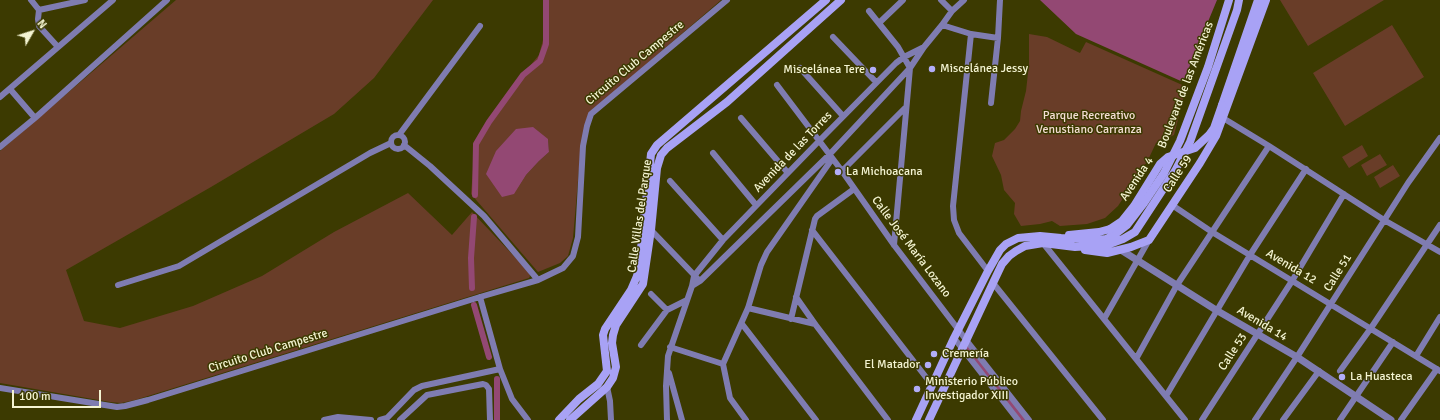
<!DOCTYPE html>
<html>
<head>
<meta charset="utf-8">
<style>
  body { margin:0 }
  #map { position:relative; width:1440px; height:420px; overflow:hidden; background:#3c3a01; font-family:Signika,sans-serif }
  canvas { display:block }
  .north { position:absolute; left:12px; top:12px; width:40px; height:40px; -webkit-text-stroke:3px #3c3a01; paint-order:stroke; rotate:51deg; font-size:11px; font-weight:700; line-height:16px; text-align:center; color:#f4f4d2 }
  .north::after { content:''; display:block; margin:auto; width:14px; height:18px; background:#f4f4d2; clip-path:polygon(50% 0,100% 100%,50% 72%,0 100%) }
  .scale { position:absolute; left:12px; top:390px; width:89px; height:18px; box-sizing:border-box; border:2px solid #f4f4d2; border-top:0; padding-left:5px; font-size:12px; line-height:14px; white-space:nowrap; color:#f4f4d2; -webkit-text-stroke:3px #3c3a01; paint-order:stroke }
</style>
</head>
<body>
<div id="map">
<canvas width="1440" height="420"></canvas>
<div class="north">N</div>
<div class="scale">100 m</div>
</div>
<script>
const g = document.querySelector('canvas').getContext('2d');
g.lineJoin = 'round';
function paint(path, color) { g.fillStyle = color; g.fill(path, 'evenodd'); }
const poly = rows => new Path2D(rows.map(r => 'M' + r).join(''));
function trace(path, color, width, dash) { g.strokeStyle = color; g.lineWidth = width; g.lineCap = dash ? 'butt' : 'round'; g.setLineDash(dash || []); g.stroke(path); }
function label(font, color, halo, rows, align = 'center') {
  g.font = font + ' Signika,sans-serif'; g.lineWidth = 3; g.setLineDash([]); g.textBaseline = 'middle'; g.strokeStyle = halo; g.fillStyle = color; for (const [text, x, y, turn = 0] of rows) {
    g.save(); g.translate(x, y); g.rotate((+turn || 0) * Math.PI / 180); g.textAlign = isNaN(turn) ? turn : align; if (halo) g.strokeText(text, 0, 0); g.fillText(text, 0, 0); g.restore();
  }
}
const green = poly([
  [176,0,433,0,374,78,334,114,211,187,66,270,84,321,120,328,193,306,262,276,334,232,408,193,452,235,472,212,529,272,530,276,529,278,135,400,121,403,110,402,0,383,0,151],
  [543,0,721,0,593,110,580,157,573,238,568,256,560,263,538,272,471,194,475,144,495,110,519,79,539,55,545,32],
  [548,139,549,152,539,161,526,175,514,194],
  [1280,0,1384,0,1308,46],
  [1392,25,1424,77,1345,126,1313,73],
  [1029,34,1047,37,1080,53,1086,42,1189,88,1184,96,1174,135,1156,143,1148,160,1118,206,1105,218,1087,224,1060,226,1052,221,1040,224,1021,226,1014,214,1015,203,1004,190,1001,175,992,156,995,143,1004,140,1015,129,1020,121,1021,111,1026,91,1029,64],
  [1362,145,1368,156,1349,168,1342,157],
  [1380,154,1387,165,1367,176,1361,165],
  [1393,165,1400,176,1380,188,1374,177]
]);
const water = poly([
  [1040,0,1217,0,1183,82,1076,34],
  [533,127,548,139,549,152,539,161,526,175,514,194,502,197,486,174,496,151,516,129]
]);
const canal = poly([
  [475,195,476,144,489,122,523,75,540,61,546,44,546,0],
  [472,288,471,258,474,217],
  [474,305,489,357],
  [968,350,1024,420],
  [497,420,497,379]
]);
const minor = poly([
  [31,0,39,10,38,19,39,26,58,47],
  [941,0,952,11],
  [39,10,85,0],
  [869,11,898,47,910,68,894,245],
  [879,23,903,0],
  [942,25,971,34,998,38],
  [971,34,953,206,954,220,959,233,988,271],
  [833,37,876,82],
  [924,47,904,57,896,63,819,141,723,240,694,276,692,286,700,281,829,155,910,68,924,47,942,25,952,11,964,0],
  [800,68,843,116],
  [777,85,842,171,894,245,970,345,1029,420],
  [10,89,35,118],
  [0,97,113,0],
  [991,103,998,38,1000,0],
  [741,118,788,173],
  [1223,118,1269,146,1384,220,1440,252],
  [399,135,480,26],
  '391 142a7 7 0 1 1 14 0a7 7 0 1 1-14 0Z',
  [404,145,430,166,484,216,538,280],
  [0,147,35,118,167,0],
  [713,153,756,205],
  [842,171,906,107],
  [670,181,723,240],
  [1172,205,1212,232,1440,371],
  [651,230,697,278],
  [812,230,932,385],
  [1043,243,1185,420],
  [993,283,1103,420],
  [118,285,179,266,370,153,391,143],
  [651,294,667,310],
  [480,297,500,369,512,399,528,420],
  [796,297,815,324,888,420],
  [748,308,815,324],
  [791,319,815,219,817,216,854,189],
  [1104,319,1149,240],
  [742,324,816,420],
  [954,338,1018,420],
  [641,345,667,310,687,300],
  [670,347,723,364],
  [1416,356,1440,317],
  [1136,359,1177,285,1269,146],
  [723,364,748,308,761,265,767,252,832,159],
  [723,364,730,398,746,420],
  [1340,371,1371,328,1440,225],
  [669,373,682,420],
  [607,387,610,401,611,420],
  [0,388,117,407,125,406,148,400,480,297,538,280,563,268,573,256,578,237,583,146,587,126,591,114,727,0],
  [1166,396,1250,255,1306,169],
  [324,420,338,417,371,420],
  [380,420,387,418,414,390,422,386,500,369],
  [400,420,427,395,483,384,486,385,489,389,490,420],
  [667,420,666,386,668,356,692,286],
  [1202,420,1292,281,1344,194],
  [1255,420,1297,357,1408,183,1440,138],
  [1283,420,1319,371],
  [1340,420,1393,342],
  [1401,420,1437,369]
]);
const tertiary = poly([
  [1121,250,1216,310,1297,357,1391,420]
]);
const secondary = poly([
  [1222,105,1258,0],
  [1069,235,1099,232,1110,229],
  [1085,250,1107,253,1131,247,1149,240,1200,163,1216,136,1266,0],
  [559,420,579,399,598,384,607,371,603,335,605,329,631,290,637,276,640,258,651,154,657,145,826,0],
  [570,420,607,387,613,378,616,367,612,343,613,335,616,325,643,284,651,230,657,168,661,155,667,148,727,102,841,0],
  [916,420,954,338,988,271,1000,250,1006,244,1018,238,1040,236,1061,238,1099,240,1106,239,1114,235,1127,225,1144,203,1164,173,1180,141,1208,67,1229,0],
  [929,420,993,283,1002,264,1009,256,1016,251,1025,246,1043,243,1075,247,1107,245,1123,239,1135,232,1175,171,1190,142,1237,10,1239,0]
]);
const secondaryBridge = poly([
  [1110,229,1122,221,1134,206,1160,164,1168,157,1195,148,1209,135,1214,128,1222,105]
]);
const markers = [
  [932,69,4,"#b2adf9"],
  [873,70,4,"#b2adf9"],
  [838,172,4,"#b2adf9"],
  [934,354,4,"#b2adf9"],
  [928,365,4,"#b2adf9"],
  [1342,377,4,"#b2adf9"],
  [917,389,4,"#b2adf9"]
];
const streetNames = [
  ["Circuito Club Campestre",635,63,-40],
  ["Boulevard de las Américas",1186,85,-69],
  ["Avenida de las Torres",793,152,-46],
  ["Calle 59",1178,174,-57],
  ["Avenida 4",1137,179,-56],
  ["Calle Villas del Parque",640,216,-82],
  ["Calle José María Lozano",911,247,53],
  ["Avenida 12",1291,267,31],
  ["Calle 51",1338,273,-58],
  ["Avenida 14",1262,324,31],
  ["Circuito Club Campestre",268,351,-17],
  ["Calle 53",1233,352,-57]
];
const poiNames = [
  ["Miscelánea Jessy",940,69],
  ["Miscelánea Tere",865,70,"right"],
  ["La Michoacana",846,172],
  ["Cremería",942,354],
  ["El Matador",920,365,"right"],
  ["La Huasteca",1350,377],
  ["Ministerio Público",925,382],
  ["Investigador XIII",925,396]
];
const parkNames = [
  ["Parque Recreativo",1089,116],
  ["Venustiano Carranza",1089,130]
];
paint(green, '#693d28');
paint(water, '#934873');
trace(canal, '#934873', 6);
trace(minor, '#7f7cb1', 6);
trace(tertiary, '#7f7cb1', 7);
trace(secondary, '#a8a2f5', 8);
trace(secondaryBridge, '#a8a2f5', 8);
for (const [x, y, r, color] of markers) { const dot = new Path2D(); dot.arc(x, y, r, 0, 2 * Math.PI); g.fillStyle = color; g.fill(dot); trace(dot, '#3c3a01', 1.5); }
label('12px', '#f4f4d2', '#3c3a01', streetNames);
label('12px', '#f4f4d2', '#3c3a01', poiNames, 'left');
label('12px', '#f4ddd3', '#3c3a01', parkNames);
</script>
</body>
</html>
